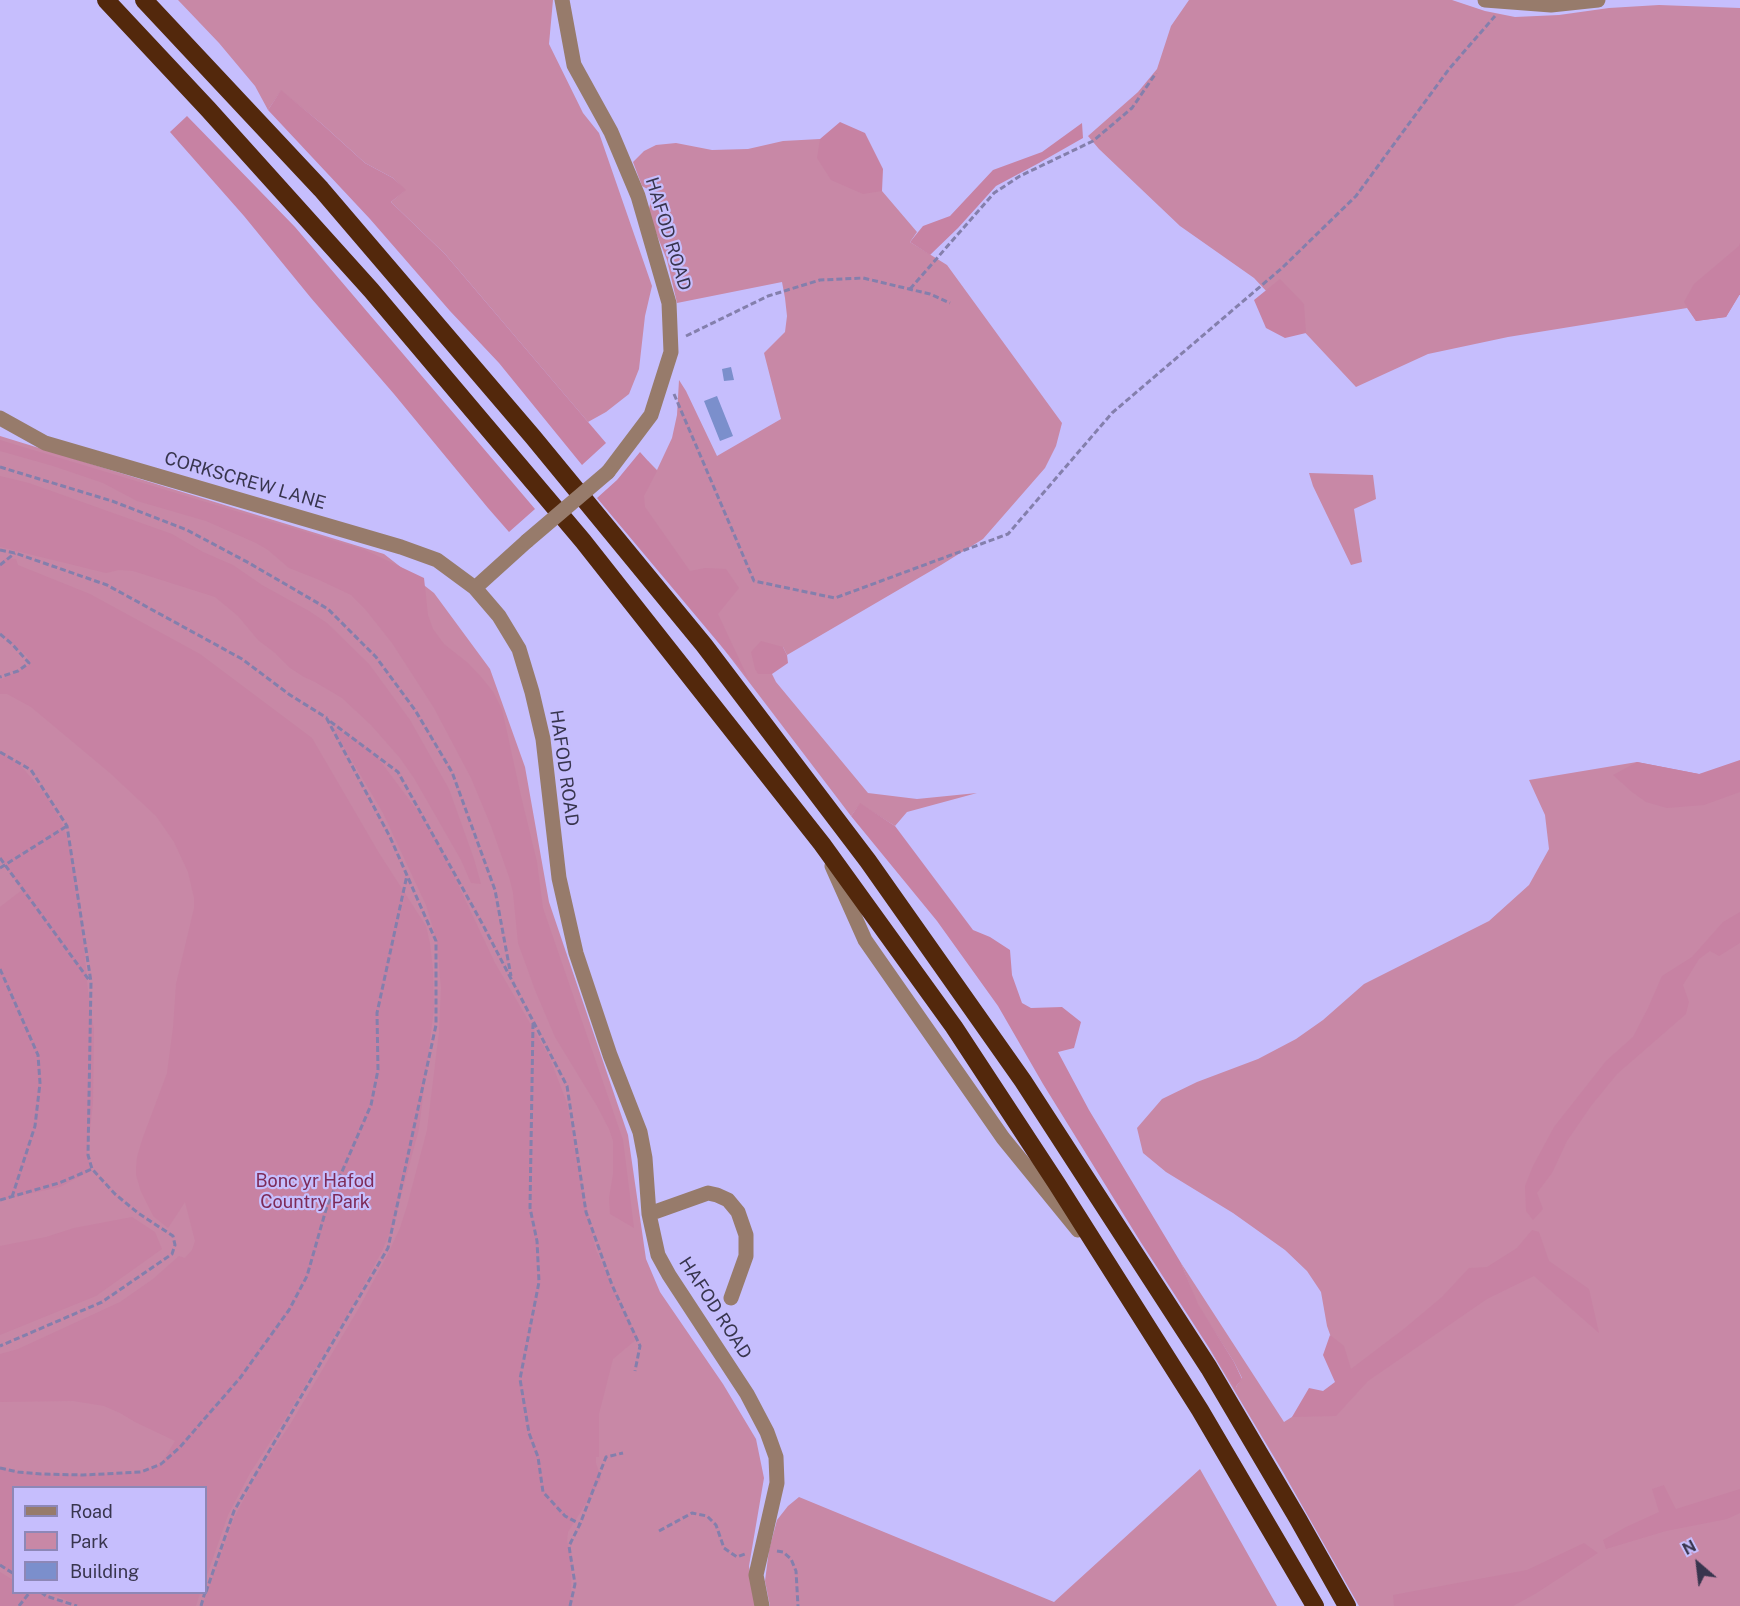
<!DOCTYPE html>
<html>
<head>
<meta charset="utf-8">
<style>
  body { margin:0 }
  #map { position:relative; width:1740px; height:1606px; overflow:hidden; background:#c6befd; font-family:"Public Sans",sans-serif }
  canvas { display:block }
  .legend { position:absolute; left:12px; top:1486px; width:195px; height:108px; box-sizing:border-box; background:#c6befd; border:2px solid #8d87b7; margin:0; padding:8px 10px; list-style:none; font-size:18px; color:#38354e }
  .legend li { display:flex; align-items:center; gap:12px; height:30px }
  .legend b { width:30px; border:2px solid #8d87b7 }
  .north { position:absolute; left:1668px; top:1534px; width:60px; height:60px; -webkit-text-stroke:4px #c6befd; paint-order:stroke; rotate:332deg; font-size:16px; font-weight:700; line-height:24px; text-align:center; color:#38354e }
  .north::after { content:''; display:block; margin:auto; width:21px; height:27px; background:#38354e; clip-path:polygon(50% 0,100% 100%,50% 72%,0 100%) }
</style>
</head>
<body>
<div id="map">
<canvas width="1740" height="1606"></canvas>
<ul class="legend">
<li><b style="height:8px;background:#977b6b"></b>Road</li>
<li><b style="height:16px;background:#c888a6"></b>Park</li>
<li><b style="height:16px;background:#7b8fcc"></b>Building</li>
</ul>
<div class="north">N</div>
</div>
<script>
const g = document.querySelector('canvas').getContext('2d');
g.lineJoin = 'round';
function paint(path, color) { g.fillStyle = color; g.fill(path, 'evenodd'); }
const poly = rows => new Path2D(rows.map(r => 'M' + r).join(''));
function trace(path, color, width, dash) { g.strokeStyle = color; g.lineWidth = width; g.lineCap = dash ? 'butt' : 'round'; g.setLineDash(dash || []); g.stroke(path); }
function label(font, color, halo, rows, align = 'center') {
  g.font = font + ' "Public Sans",sans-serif'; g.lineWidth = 4.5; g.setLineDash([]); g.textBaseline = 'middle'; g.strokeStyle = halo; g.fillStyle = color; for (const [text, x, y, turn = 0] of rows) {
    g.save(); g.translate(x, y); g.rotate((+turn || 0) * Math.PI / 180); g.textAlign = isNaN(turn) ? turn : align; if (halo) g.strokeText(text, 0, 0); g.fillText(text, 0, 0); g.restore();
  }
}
const green = poly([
  [178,0,553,0,549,44,583,113,599,133,652,286,645,316,639,369,629,394,606,412,588,422,445,254,391,202,405,190,393,178,365,163,322,124,281,91,268,110,255,86,219,43],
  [1189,0,1452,0,1485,11,1515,17,1559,15,1609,8,1659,5,1740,8,1740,294,1726,317,1696,321,1687,308,1508,337,1428,354,1356,387,1254,278,1180,226,1099,149,1088,136,1138,92,1157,69,1171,26],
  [820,139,882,191,917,232,910,242,947,265,1062,423,1056,446,1045,468,983,539,941,565,787,655,783,647,758,674,772,674,776,682,868,793,917,799,977,793,907,812,895,826,860,804,851,816,720,644,746,675,620,500,648,461,657,470,672,438,677,415,679,380,686,391,717,456,781,419,764,353,785,332,787,316,785,298,782,282,677,303,667,260,648,213,652,196,649,190,642,186,633,162,644,151,656,145,676,143,712,150,748,149,783,141],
  [0,436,384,554,434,593,490,669,525,767,549,902,628,1135,646,1259,660,1292,723,1384,756,1439,764,1478,749,1566,756,1606,0,1606],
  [14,1488,206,1488,206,1592,14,1592],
  [1309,473,1373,475,1376,499,1354,509,1362,562,1351,565,1313,486],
  [1637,762,1699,774,1740,773,1740,1606,1359,1606,1283,1472,1209,1348,1236,1387,1242,1378,1234,1362,1197,1304,1181,1263,1284,1422,1347,1382,1327,1326,1321,1292,1307,1271,1285,1250,1233,1213,1166,1172,1143,1153,1137,1128,1162,1099,1197,1082,1258,1059,1296,1039,1323,1020,1364,984,1489,921,1529,885,1549,849,1545,815,1529,780],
  [1200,1469,1277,1606,770,1606,765,1581,769,1550,777,1520,788,1506,799,1497,1054,1602]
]);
const forest = poly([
  [281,90,322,124,365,163,393,178,403,187,406,190,391,202,445,254,606,443,582,465,499,363,450,311,370,219,268,110],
  [187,116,295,227,535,509,509,532,488,508,394,394,311,298,244,216,170,132],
  [840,122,865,133,883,169,882,191,863,194,831,180,817,158,820,139],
  [1082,123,1083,138,1039,163,996,186,958,228,930,255,910,242,923,226,950,216,993,170,1042,152],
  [1740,243,1740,295,1739,295,1726,317,1696,321,1684,302,1694,284,1739,246],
  [1280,279,1304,304,1306,333,1285,338,1266,328,1254,300],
  [0,440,365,550,424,578,428,615,433,629,444,644,468,663,482,678,494,693,502,709,521,796,537,862,543,908,623,1140,634,1228,610,1214,609,1198,613,1174,613,1141,609,1129,597,1106,555,1037,535,990,518,943,513,893,509,877,491,826,471,778,434,708,392,643,365,609,351,595,317,579,289,568,268,550,256,543,206,521,137,501,103,483,53,466,0,451],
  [640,452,657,471,644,496,645,507,690,571,705,568,726,569,739,588,718,614,748,678,597,498,617,480],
  [0,476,29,483,172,534,203,552,233,565,262,585,309,611,327,623,369,664,410,720,449,789,474,859,481,884,471,883,461,860,414,778,400,758,371,725,342,698,315,682,304,677,290,668,275,653,258,640,238,616,215,597,133,571,119,570,106,573,0,547],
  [6,558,16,559,18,565,90,594,200,654,312,738,379,853,426,926,430,944,433,970,434,1008,419,1129,393,1225,382,1251,353,1305,285,1419,250,1473,228,1515,206,1578,206,1488,14,1488,13,1574,0,1566,0,1468,19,1472,41,1474,83,1475,141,1472,161,1464,175,1441,135,1422,120,1413,104,1406,73,1401,0,1402,0,1354,18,1349,120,1302,153,1279,179,1256,185,1258,192,1250,195,1241,185,1202,168,1228,153,1216,141,1192,136,1175,136,1168,137,1157,142,1140,167,1073,173,1028,176,984,194,908,194,898,188,872,174,842,156,816,110,773,31,707,7,694,0,694,0,680,28,666,29,663,27,656,0,634,0,564],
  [761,641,783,647,787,655,788,663,772,674,758,674,755,669,751,652],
  [332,727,356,739,378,758,420,814,437,840,495,963,549,1056,567,1103,588,1216,596,1250,619,1302,638,1338,613,1359,599,1414,599,1457,596,1457,596,1463,601,1479,568,1532,567,1541,572,1557,571,1594,569,1606,202,1606,234,1518,256,1476,291,1423,359,1308,388,1254,400,1228,407,1206,427,1130,439,1032,441,988,437,942,426,905,383,813],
  [0,752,8,756,19,764,43,791,61,821,70,845,80,902,88,991,94,1029,93,1103,87,1157,92,1170,60,1187,0,1200,0,907,22,890,0,858],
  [1740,760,1740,792,1704,805,1667,808,1646,802,1632,792,1613,775,1637,762,1699,774],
  [860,803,895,826,973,930,990,937,1010,950,1012,975,1022,1003,1031,1008,1062,1007,1081,1022,1074,1048,1058,1052,1089,1110,1181,1263,1198,1304,1234,1362,1242,1379,1235,1388,1140,1241,1043,1084,998,1006,937,921,851,816],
  [1740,912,1740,943,1719,956,1710,951,1699,959,1683,985,1689,1002,1686,1014,1617,1074,1591,1106,1567,1141,1552,1173,1537,1193,1543,1209,1533,1220,1526,1211,1525,1186,1533,1166,1554,1127,1606,1061,1633,1037,1648,1008,1662,976,1692,957,1723,922],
  [132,1217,155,1232,162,1249,96,1296,0,1335,0,1246,46,1237,74,1228],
  [1532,1230,1539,1232,1549,1261,1589,1289,1599,1333,1534,1276,1487,1299,1368,1381,1336,1416,1292,1417,1309,1388,1323,1391,1335,1382,1323,1355,1330,1335,1344,1346,1351,1369,1405,1328,1442,1297,1469,1268,1487,1267,1517,1248],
  [1664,1485,1676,1509,1740,1489,1740,1513,1727,1519,1666,1531,1606,1549,1603,1540,1626,1527,1659,1512,1652,1489],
  [1584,1543,1598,1553,1535,1594,1513,1606,1394,1606,1393,1595,1527,1570],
  [0,1572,13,1580,14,1592,40,1593,68,1606,0,1606],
  [51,1593,200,1593,196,1606,79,1606]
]);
const building = poly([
  [731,367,734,380,724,381,722,369],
  [717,396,733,436,720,441,704,401]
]);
const path = poly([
  [910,289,994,193,1020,176,1093,141,1132,108,1156,73],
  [686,336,768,296,820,280,863,278,930,294,950,303],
  [674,394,754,581,835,598,1008,534,1112,413,1282,268,1356,196,1449,69,1495,16],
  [0,467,112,501,187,530,249,563,328,609,376,657,415,710,452,772,495,890,511,976],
  [0,550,15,553,107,585,242,659,290,695,327,718],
  [0,565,15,553],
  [0,634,12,644,29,663,18,671,0,677],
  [0,752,31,770,67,826,91,982,88,1155,92,1169,115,1194,138,1213,173,1236,175,1245,172,1254,102,1302,0,1346],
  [0,858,89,980],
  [0,868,67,826],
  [0,969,38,1055,40,1083,35,1126,12,1197],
  [533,1023,530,1208,537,1241,539,1282,520,1379,529,1433,538,1457,543,1492,565,1516,580,1524],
  [0,1200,59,1183,92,1169],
  [0,1468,18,1472,41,1474,83,1475,141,1472,161,1464,180,1447,240,1378,289,1310,307,1276,327,1206,371,1105,378,1070,377,1013,407,875],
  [659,1531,692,1513,707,1516,716,1525,724,1548,737,1557,745,1554],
  [777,1551,783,1552,791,1559,796,1571,798,1606],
  [0,1565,14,1574],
  [41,1592,46,1596,77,1606],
  [206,1592,234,1511,388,1248,436,1025,436,941,390,837,327,719,398,772,483,925,567,1086,586,1212,612,1285,640,1346,635,1371],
  [19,1606,30,1592],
  [201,1606,205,1592],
  [570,1606,575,1584,569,1546,580,1524,606,1457,623,1453]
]);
const minor = poly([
  [562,0,574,65,611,132,638,196,669,303,671,352,651,415,608,472],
  [1485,0,1551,5,1598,0],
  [0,418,45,443,401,547,437,560,475,588,499,616,519,649,532,692,543,739,559,878,576,953,610,1055,640,1132,645,1158,649,1214,658,1255,669,1275,747,1394,767,1432,776,1457,777,1483,756,1575,762,1606],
  [475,588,527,541],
  [832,866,865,940,1003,1138,1078,1230],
  [649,1214,708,1193,717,1195,728,1200,738,1212,746,1235,746,1256,731,1298]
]);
const highway = poly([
  [106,0,208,109,371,290,583,541,822,844,954,1027,1057,1184,1200,1410,1315,1606],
  [144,0,321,189,533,437,704,645,868,861,1023,1081,1209,1368,1298,1519,1347,1606]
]);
const minorBridge = poly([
  [527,541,608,472]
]);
const streetNames = [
  ["HAFOD ROAD",668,234,73],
  ["CORKSCREW LANE",245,481,16],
  ["HAFOD ROAD",564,768,82],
  ["HAFOD ROAD",715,1308,57]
];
const parkNames = [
  ["Bonc yr Hafod",315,1181],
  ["Country Park",315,1202]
];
paint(green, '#c888a6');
paint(forest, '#c782a3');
paint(building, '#7b8fcc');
trace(path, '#847fac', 3, [6, 3]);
trace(minor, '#977b6b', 15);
trace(highway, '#53280c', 18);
trace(minorBridge, '#977b6b', 15);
label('18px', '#38354e', '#c6befd', streetNames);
label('18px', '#7d2b58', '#c6befd', parkNames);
</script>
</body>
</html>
